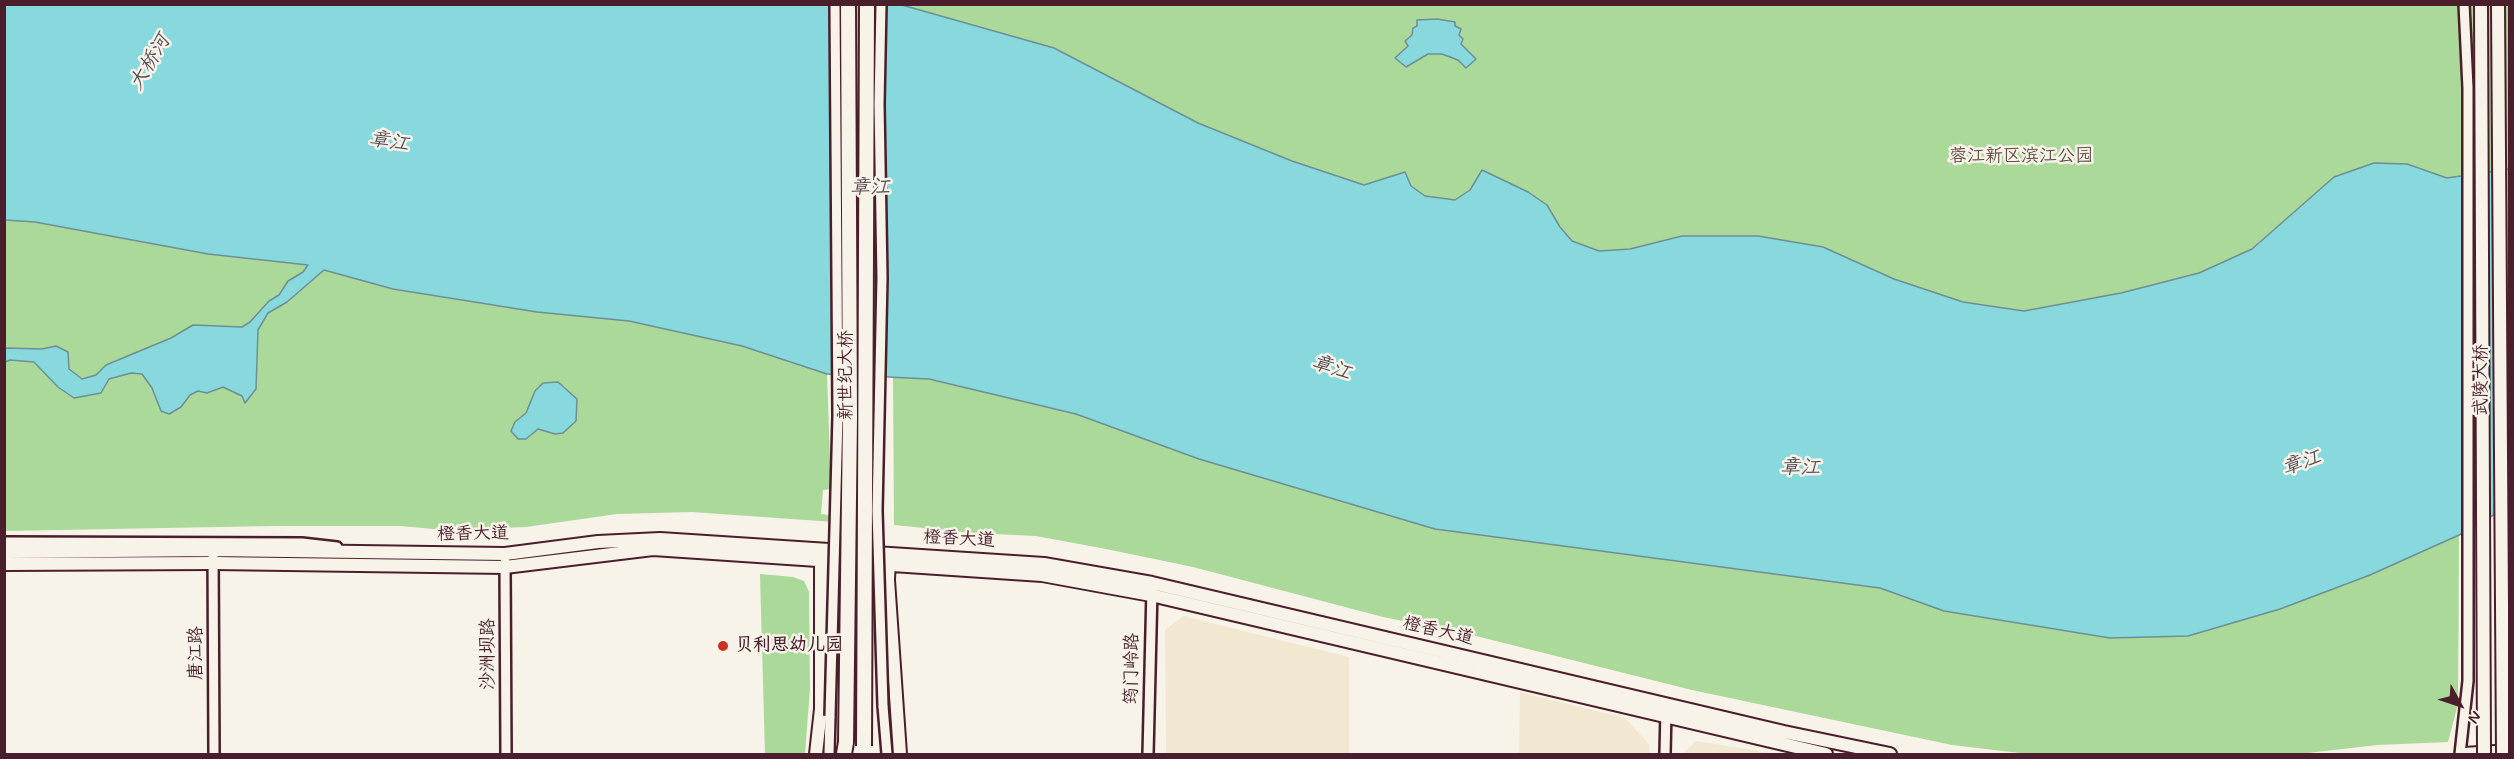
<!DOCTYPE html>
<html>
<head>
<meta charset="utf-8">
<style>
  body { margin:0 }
  #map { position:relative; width:2514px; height:759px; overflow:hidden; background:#f7f3e8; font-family:Mynerve,sans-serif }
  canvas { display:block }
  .frame { position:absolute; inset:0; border:6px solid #4a1f2b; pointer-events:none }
  .north { position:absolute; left:2430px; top:675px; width:60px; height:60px; -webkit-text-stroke:4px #f7f3e8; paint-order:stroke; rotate:130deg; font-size:16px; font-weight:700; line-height:24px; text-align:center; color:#4a1f2b }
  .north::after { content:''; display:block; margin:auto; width:21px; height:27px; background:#4a1f2b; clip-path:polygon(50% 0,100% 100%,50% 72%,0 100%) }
</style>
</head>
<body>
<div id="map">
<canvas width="2514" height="759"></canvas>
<div class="frame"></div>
<div class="north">N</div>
</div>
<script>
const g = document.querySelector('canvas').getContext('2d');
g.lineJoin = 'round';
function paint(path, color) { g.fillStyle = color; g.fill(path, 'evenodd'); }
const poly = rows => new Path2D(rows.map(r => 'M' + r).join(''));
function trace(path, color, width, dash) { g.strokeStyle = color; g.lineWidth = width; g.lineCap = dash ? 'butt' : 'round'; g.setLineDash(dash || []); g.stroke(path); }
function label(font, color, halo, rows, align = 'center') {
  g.font = font + ' Mynerve,"LXGW WenKai TC",sans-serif'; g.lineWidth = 5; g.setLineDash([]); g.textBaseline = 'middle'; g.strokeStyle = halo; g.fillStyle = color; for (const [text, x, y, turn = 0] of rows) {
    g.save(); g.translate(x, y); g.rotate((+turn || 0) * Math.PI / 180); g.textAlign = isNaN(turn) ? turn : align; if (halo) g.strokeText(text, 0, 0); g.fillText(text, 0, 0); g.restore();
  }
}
const built = poly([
  [1183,616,1349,657,1349,754,1166,754,1165,630],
  [1520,692,1625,718,1649,744,1649,754,1519,754],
  [1696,741,1753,750,1773,754,1683,754]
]);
const green = poly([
  [902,5,2509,5,2509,169,2447,178,2407,164,2334,177,2252,249,2199,273,2121,293,2024,311,1963,302,1894,279,1823,247,1758,236,1682,237,1630,249,1599,251,1572,241,1560,227,1547,205,1528,192,1482,171,1470,190,1455,200,1425,196,1411,186,1405,172,1364,185,1292,161,1198,123,1054,48],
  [4,220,35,222,208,254,308,265,393,289,537,312,629,321,742,346,827,374,831,489,823,490,821,514,835,516,834,522,692,512,617,514,526,527,445,530,400,526,273,526,5,531],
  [893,376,929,379,1076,414,1199,459,1435,529,1880,588,1944,611,2110,638,2188,636,2280,609,2370,575,2459,535,2458,704,2448,742,2377,745,2299,754,2028,754,1952,745,1692,690,1464,633,1383,617,1193,567,1106,549,1036,536,973,533,894,525],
  [760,574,793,577,804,581,809,592,810,688,805,754,765,754]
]);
const water = poly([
  [5,5,902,5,1054,48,1198,123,1292,161,1364,185,1405,172,1411,186,1425,196,1455,200,1470,190,1482,170,1528,192,1547,205,1560,227,1572,241,1599,251,1630,249,1682,236,1758,236,1823,247,1894,279,1963,302,2024,311,2121,293,2199,273,2252,249,2334,177,2374,163,2407,164,2447,178,2509,169,2509,506,2459,535,2370,575,2280,609,2188,636,2110,638,1944,611,1880,588,1435,529,1199,459,1076,414,929,379,827,374,742,346,629,321,537,312,393,289,324,270,287,302,268,313,258,330,256,389,245,403,242,396,223,387,207,393,198,391,190,395,181,407,169,414,161,411,152,388,142,374,131,373,109,379,101,393,74,398,58,387,34,362,10,360,5,362,5,348,42,349,56,346,68,352,69,369,82,379,96,375,106,365,171,338,193,325,242,327,250,322,269,301,279,295,288,281,303,272,308,265,208,254,35,222,5,220,5,5],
  [1437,19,1455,22,1455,26,1461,29,1459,35,1463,39,1461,44,1476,59,1466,68,1458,60,1442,54,1428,54,1406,67,1395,58,1408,46,1405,41,1412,35,1413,28,1417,26,1417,20,1437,19],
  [558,382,577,399,576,421,563,433,555,434,538,429,526,439,518,439,511,431,515,422,526,413,535,391,543,383,558,382]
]);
const minor = poly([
  [4,542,302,543,337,547],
  [213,550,214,754],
  [505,562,506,754],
  [883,706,887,754],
  [829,754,830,716],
  [1148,754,1152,589],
  [1665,754,1666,710],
  [2460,754,2468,681,2468,88,2464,4]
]);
const major = poly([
  [4,552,213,550,505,554,598,542,660,539,1044,564,1152,583,1784,732,1890,754],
  [889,558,888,580,900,754],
  [4,564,213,563,505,567,653,549,1042,575,1151,595,1826,754],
  [816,754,821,709,821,552],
  [2464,754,2510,751]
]);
const highway = poly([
  [844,754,846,742]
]);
const minorBridge = poly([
  [881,4,879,104,882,278,877,511,883,706],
  [830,716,838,416,835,4]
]);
const majorBridge = poly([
  [2481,4,2484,754],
  [2498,4,2503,754]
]);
const highwayBridge = poly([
  [846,742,850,417,848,4],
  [864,746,867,4]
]);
const markers = [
  [723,646,6,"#c8321e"]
];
const parkNames = [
  ["蓉江新区滨江公园",2021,157]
];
const streetNames = [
  ["新世纪大桥",847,375,-90],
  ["武陵大桥",2482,380,-90],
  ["橙香大道",473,535,-1],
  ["橙香大道",959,540,3],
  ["橙香大道",1438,632,13],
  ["唐江路",197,653,-90],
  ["沙洲坝路",489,654,-90],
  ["筠门岭路",1133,669,-89]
];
const poiNames = [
  ["贝利思幼儿园",735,646]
];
const waterNames = [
  ["大桥河",151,63,-59],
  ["章江",389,143,9],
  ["章江",870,189],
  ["章江",1331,369,19],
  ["章江",2302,464,-19],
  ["章江",1800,469,1]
];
paint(built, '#f2e8d2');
paint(green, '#aad999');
paint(water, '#87d9dd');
trace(water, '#6f8f96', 1.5);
trace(minor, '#4a1f2b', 14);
trace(major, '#4a1f2b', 16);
trace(highway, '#4a1f2b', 18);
trace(minor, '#f7f3e8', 9);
trace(major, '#f7f3e8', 12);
trace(highway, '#f7f3e8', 14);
trace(minorBridge, '#4a1f2b', 14, []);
trace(majorBridge, '#4a1f2b', 16, []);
trace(highwayBridge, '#4a1f2b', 18, []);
trace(minorBridge, '#f7f3e8', 9);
trace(majorBridge, '#f7f3e8', 12);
trace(highwayBridge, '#f7f3e8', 14);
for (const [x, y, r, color] of markers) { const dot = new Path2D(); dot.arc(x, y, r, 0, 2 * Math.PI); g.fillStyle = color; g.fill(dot); trace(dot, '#f7f3e8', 2); }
label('18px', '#624e46', '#f7f3e8', parkNames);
label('18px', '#4a1f2b', '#f7f3e8', streetNames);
label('bold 18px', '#4a1f2b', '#f7f3e8', poiNames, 'left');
label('italic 20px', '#594e58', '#f7f3e8', waterNames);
</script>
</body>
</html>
